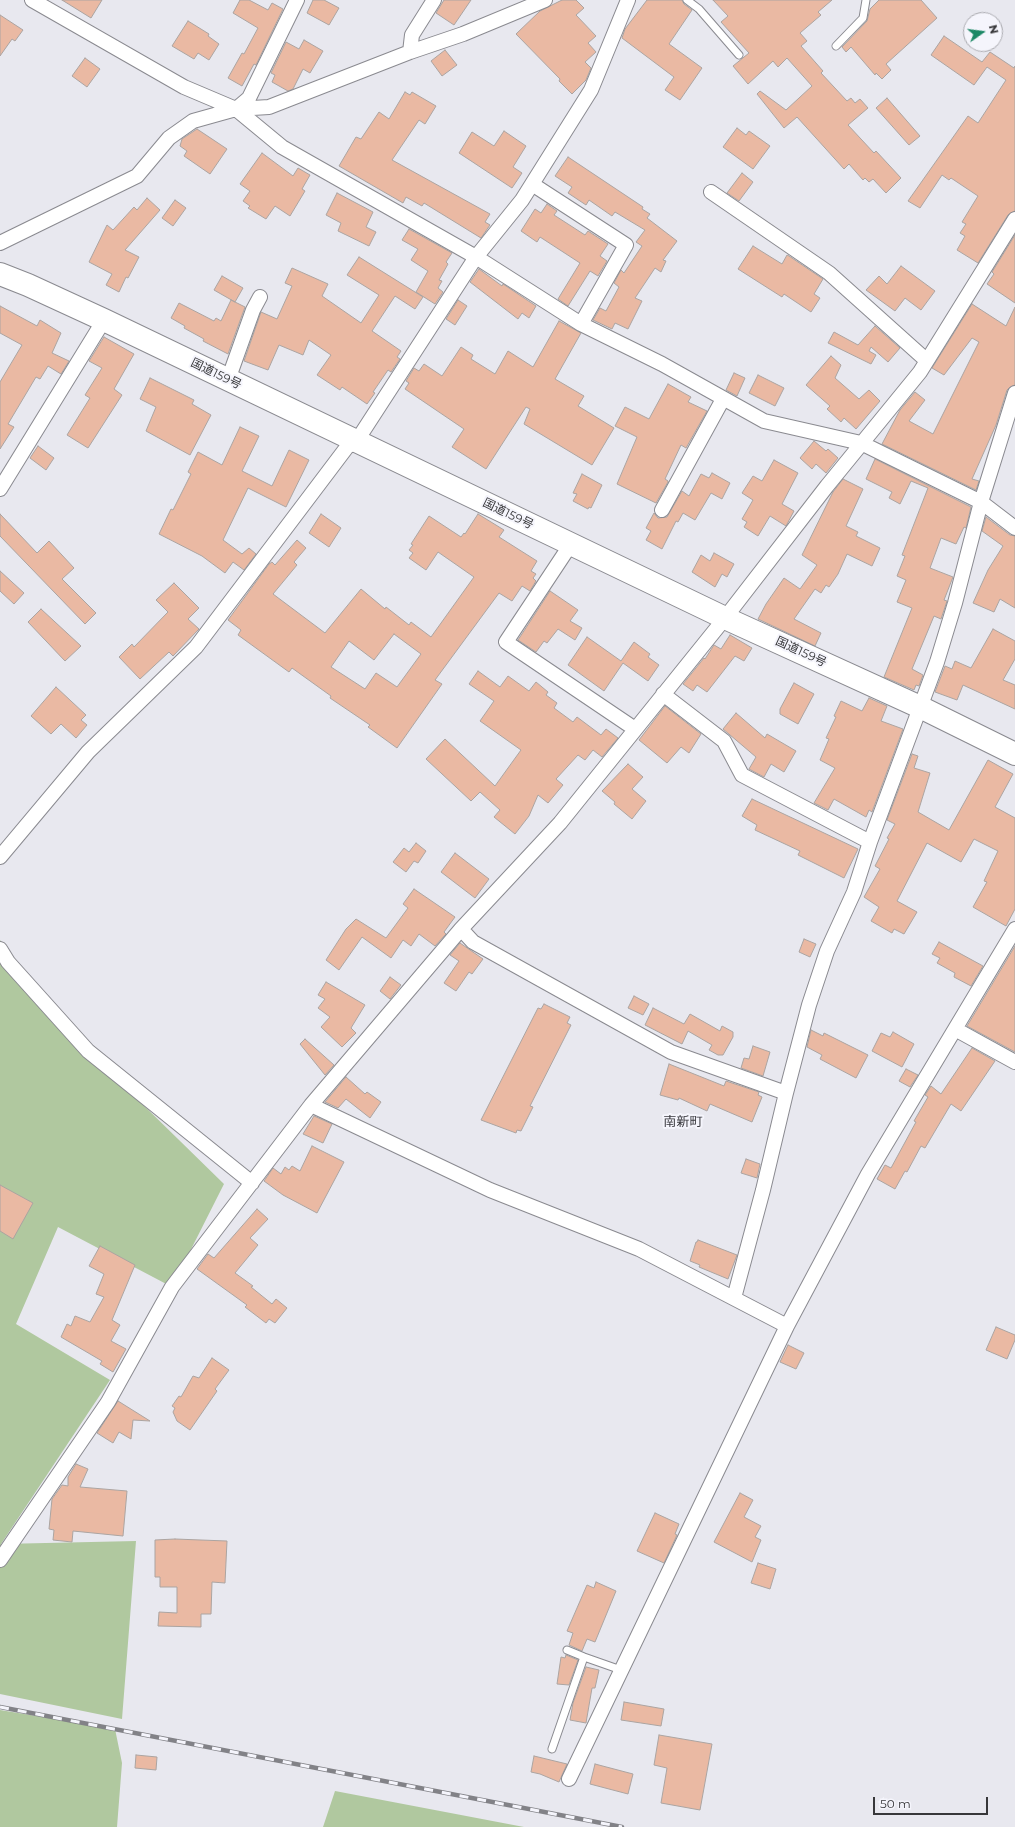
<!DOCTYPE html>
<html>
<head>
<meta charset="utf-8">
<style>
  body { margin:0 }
  #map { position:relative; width:1015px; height:1827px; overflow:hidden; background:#e8e8ef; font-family:Montserrat,sans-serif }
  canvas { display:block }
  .north { position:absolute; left:963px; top:12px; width:40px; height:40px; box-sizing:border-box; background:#f5f5fc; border:1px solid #a9a9ae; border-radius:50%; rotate:76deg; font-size:11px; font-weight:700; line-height:16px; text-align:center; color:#37373a }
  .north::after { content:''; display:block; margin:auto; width:14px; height:18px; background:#1d8866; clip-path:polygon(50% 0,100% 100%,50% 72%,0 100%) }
  .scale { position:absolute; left:873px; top:1797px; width:115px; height:18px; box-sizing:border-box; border:2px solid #37373a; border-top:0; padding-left:5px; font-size:12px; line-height:14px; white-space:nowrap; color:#37373a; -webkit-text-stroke:3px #f5f5fc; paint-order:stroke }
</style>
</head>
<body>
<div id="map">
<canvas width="1015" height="1827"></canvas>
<div class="north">N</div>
<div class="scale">50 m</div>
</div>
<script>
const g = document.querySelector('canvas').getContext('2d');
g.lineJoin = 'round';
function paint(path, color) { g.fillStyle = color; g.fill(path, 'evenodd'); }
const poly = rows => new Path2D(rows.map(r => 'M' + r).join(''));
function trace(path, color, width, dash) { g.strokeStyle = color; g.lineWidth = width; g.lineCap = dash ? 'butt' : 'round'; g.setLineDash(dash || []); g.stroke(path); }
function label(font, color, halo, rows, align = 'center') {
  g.font = font + ' Montserrat,"Noto Sans JP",sans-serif'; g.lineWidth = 4; g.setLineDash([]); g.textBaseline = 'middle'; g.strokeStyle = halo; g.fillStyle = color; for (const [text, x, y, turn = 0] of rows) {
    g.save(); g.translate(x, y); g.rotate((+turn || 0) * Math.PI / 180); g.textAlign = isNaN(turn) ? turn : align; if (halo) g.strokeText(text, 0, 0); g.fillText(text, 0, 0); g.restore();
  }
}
const green = poly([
  [0,940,88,1051,224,1184,172,1287,58,1227,16,1324,110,1380,1,1544,136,1541,122,1719,0,1694],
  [0,1710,115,1729,122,1763,117,1827,0,1827],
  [335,1791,524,1827,323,1827]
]);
const building = poly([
  [62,0,102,0,91,18,62,0],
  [240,0,249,0,268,10,272,3,283,9,256,65,254,64,242,86,228,78,242,53,244,54,258,28,233,13,240,0],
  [313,0,324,0,339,8,329,25,307,13,313,0],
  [444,0,471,0,454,25,436,13,444,0],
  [562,0,576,0,584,8,576,15,596,36,588,43,596,52,585,62,591,68,586,80,572,94,559,81,560,79,516,34,540,11,562,0],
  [647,0,682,0,684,4,692,10,669,44,702,68,680,100,665,90,674,77,622,38,625,29,647,0],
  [713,0,832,0,818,12,821,15,800,33,807,41,801,46,823,71,821,73,847,101,851,98,855,103,860,99,868,108,848,125,874,153,876,151,901,178,886,193,873,179,869,182,865,178,863,180,849,164,844,169,797,117,784,128,757,94,760,91,786,110,812,86,787,58,778,67,773,61,748,84,733,66,749,53,721,22,728,16,713,0],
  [879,0,921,0,937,18,886,64,891,70,882,79,876,73,875,75,851,47,846,52,842,47,867,21,870,9,879,0],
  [0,15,23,30,15,41,12,39,0,56,0,15],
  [188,21,209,34,208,36,219,44,209,60,198,53,194,59,172,46,188,21],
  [944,36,982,62,990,52,1014,68,1015,66,1015,211,1008,215,978,263,957,250,965,236,960,233,966,224,962,222,978,196,951,178,949,180,942,175,920,208,908,201,968,116,978,123,1006,80,987,67,974,85,931,55,944,36],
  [304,40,323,51,310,73,303,69,293,89,288,91,272,82,275,75,271,73,286,42,299,49,304,40],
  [445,50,457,65,442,76,431,61,445,50],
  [85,58,100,69,87,87,72,76,85,58],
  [405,92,410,95,412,92,436,106,425,124,419,120,392,160,490,214,485,222,490,225,481,238,424,203,422,206,406,197,403,203,339,166,356,137,361,139,379,112,389,119,405,92],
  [887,98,920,136,909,145,876,108,887,98],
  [737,128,746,135,749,131,770,146,753,169,723,147,737,128],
  [197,129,227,149,210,174,184,156,187,151,180,146,182,139,197,129],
  [504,131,526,146,513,167,522,173,512,188,459,153,472,132,494,146,504,131],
  [262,153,293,176,298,168,310,175,302,189,305,191,290,216,275,206,266,219,248,208,250,206,243,201,250,191,240,184,262,153],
  [568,157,643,207,642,209,650,214,647,218,677,241,663,260,666,261,661,272,655,268,635,298,642,301,628,329,615,323,612,329,593,320,600,308,606,311,619,287,614,283,621,270,624,273,642,246,636,242,645,230,615,212,612,216,589,200,586,205,568,193,572,187,555,176,568,157],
  [742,173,753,182,739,201,727,193,742,173],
  [337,193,373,212,366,227,376,232,369,246,338,231,341,223,326,215,337,193],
  [147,198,160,210,125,250,139,257,128,278,126,277,119,292,106,285,112,274,89,262,107,225,113,230,134,207,137,210,147,198],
  [175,200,186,208,173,226,162,218,175,200],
  [547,204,557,211,554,215,585,235,588,231,608,244,600,256,607,261,598,276,590,271,568,306,558,299,580,263,540,237,537,242,521,231,535,209,541,213,547,204],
  [409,229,452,253,446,262,448,264,439,280,442,281,438,288,443,292,435,304,416,292,428,271,411,260,418,249,402,240,409,229],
  [1015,235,1015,303,987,284,994,274,992,272,1015,235],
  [753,246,782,264,787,255,789,256,823,279,814,294,820,298,811,312,784,294,782,297,738,269,753,246],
  [359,257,423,297,415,309,395,296,372,331,401,351,397,357,400,359,391,372,388,370,373,392,375,393,367,404,342,387,340,390,317,375,331,355,309,340,303,355,279,345,268,370,244,361,261,312,277,319,292,286,285,283,292,268,328,284,322,296,361,323,379,295,347,275,359,257],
  [901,266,935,291,921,310,905,298,895,311,866,290,879,276,887,284,901,266],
  [479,269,502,286,503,284,536,306,529,318,522,313,518,319,470,282,479,269],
  [222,276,243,288,235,302,214,290,222,276],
  [231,300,245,307,228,354,203,341,204,339,184,328,185,326,171,318,179,303,214,321,216,318,221,321,231,300],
  [458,300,467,306,455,325,446,319,458,300],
  [972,304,1006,326,1015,307,1015,385,1010,387,1007,390,996,425,972,479,979,481,976,490,882,444,900,410,915,392,925,400,909,421,933,434,979,342,972,338,944,375,932,368,972,304],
  [0,306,37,326,40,320,61,333,52,353,69,361,61,374,48,366,40,379,36,377,8,424,14,427,0,449,0,382,22,345,0,333,0,306],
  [559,321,581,333,555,379,584,396,578,406,614,428,592,465,524,424,530,409,526,407,486,469,452,447,464,429,405,389,409,383,406,381,414,368,419,371,424,364,442,376,461,347,473,355,471,359,495,374,508,351,533,367,559,321],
  [875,326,900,348,888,362,871,347,869,351,876,355,871,364,828,343,834,332,858,345,875,326],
  [104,337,134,354,114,389,122,395,88,448,67,435,90,398,85,395,102,368,89,361,104,337],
  [831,356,841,365,835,378,859,399,869,390,880,401,856,429,844,418,841,422,827,409,830,406,806,385,831,356],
  [734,373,745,378,737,396,726,390,734,373],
  [758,375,784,388,775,406,749,393,758,375],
  [150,378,194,400,192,404,211,415,190,455,146,431,156,407,140,399,150,378],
  [668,384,691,397,688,402,707,411,686,448,681,445,665,479,668,481,668,482,656,503,617,484,637,437,615,426,625,407,649,419,668,384],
  [240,427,259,436,242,471,272,486,289,450,309,460,286,507,248,488,223,540,242,554,249,548,256,554,244,570,233,562,225,573,202,556,159,534,171,509,173,510,191,474,188,472,198,452,222,465,240,427],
  [814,441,826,451,828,449,838,458,826,473,816,464,812,469,800,458,814,441],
  [38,446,54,458,46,470,30,458,38,446],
  [875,459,971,507,966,528,964,527,956,544,941,538,930,568,953,577,944,600,947,601,941,619,934,616,912,669,923,675,919,686,916,685,914,690,884,677,912,608,897,602,906,580,897,576,905,556,902,555,928,488,911,481,900,504,889,498,892,492,866,479,875,459],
  [774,460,798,473,782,504,794,511,786,526,770,516,758,536,744,527,747,522,742,519,753,500,742,493,753,476,762,481,774,460],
  [712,473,730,483,722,499,711,493,695,520,683,513,678,522,676,521,662,549,646,540,651,531,646,528,654,513,658,518,667,517,682,491,689,496,701,474,709,478,712,473],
  [582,474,602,485,591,508,589,507,588,509,573,501,577,494,573,493,582,474],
  [843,479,863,489,846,526,858,532,856,536,880,548,872,566,847,554,838,574,829,587,826,585,821,593,815,589,794,619,821,633,815,646,758,619,766,604,784,578,800,589,817,565,802,555,833,492,843,479],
  [0,514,37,553,49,541,74,568,62,579,96,613,85,624,0,536,0,514],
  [321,514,341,528,329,547,309,533,321,514],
  [478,514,504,530,499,537,537,561,531,571,536,574,533,578,536,581,530,591,522,586,512,601,499,593,435,680,442,684,397,748,368,727,370,725,330,698,331,696,292,668,289,672,238,635,241,630,228,620,269,564,272,562,275,565,297,540,306,548,294,562,297,565,273,594,325,633,361,589,385,609,386,607,409,625,411,622,431,637,474,577,438,552,426,570,409,558,413,553,409,550,413,545,411,544,429,516,461,537,464,533,465,534,478,514],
  [394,634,421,654,397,687,376,673,365,689,331,667,349,641,374,660,394,634],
  [986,517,1010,535,1015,536,1015,608,1000,599,994,612,973,603,988,570,1003,546,982,531,986,517],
  [714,553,734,564,727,577,722,574,715,587,692,572,701,555,710,561,714,553],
  [0,571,24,593,14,604,0,591,0,571],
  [174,583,199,608,188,619,199,629,173,656,169,652,140,679,119,657,132,644,134,647,168,612,156,600,174,583],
  [550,591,578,610,570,621,582,628,575,640,558,629,547,643,544,641,536,652,518,640,550,591],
  [41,609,81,646,65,661,28,622,41,609],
  [993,629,1015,641,1015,659,1003,680,1015,685,1015,709,963,685,957,700,935,692,945,666,952,669,955,661,971,668,993,629],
  [730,635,752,648,744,661,735,656,707,692,697,685,693,691,683,684,704,658,705,659,714,645,721,649,730,635],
  [587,637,621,661,634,642,650,654,648,657,659,665,648,681,623,663,604,691,568,665,587,637],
  [478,671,500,687,508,676,529,691,536,682,548,692,546,695,557,703,554,708,573,722,577,717,601,735,606,729,618,738,602,757,593,750,585,760,578,755,556,779,563,785,548,803,538,795,529,816,515,834,494,817,500,810,480,792,471,801,426,759,445,739,495,786,521,750,480,721,494,701,469,684,478,671],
  [794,683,814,694,798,724,780,714,780,709,794,683],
  [56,687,86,715,81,720,87,725,76,738,61,724,51,734,31,716,56,687],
  [869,698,887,706,881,721,903,729,872,812,869,810,866,817,834,799,828,810,814,803,835,768,820,760,829,739,826,738,836,717,834,716,841,701,862,711,869,698],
  [665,706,701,734,689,753,681,747,667,763,639,740,665,706],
  [736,713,765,738,767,734,796,751,784,772,771,764,764,777,749,769,756,757,723,729,736,713],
  [912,754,918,756,914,768,930,773,918,812,949,830,988,760,1013,774,995,807,1015,818,1015,909,1006,926,973,907,987,882,984,881,998,851,974,839,961,862,927,843,897,901,917,912,904,934,894,929,892,933,871,921,879,907,864,897,880,869,875,866,889,839,887,838,895,824,887,820,912,754],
  [628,764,643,777,632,789,646,801,632,819,614,804,615,802,602,791,628,764],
  [752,799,858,849,844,878,798,855,800,851,755,830,757,825,742,816,752,799],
  [416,843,426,851,418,863,414,861,406,872,393,862,404,848,409,852,416,843],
  [455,853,489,879,475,898,441,872,455,853],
  [414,889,455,917,444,932,446,934,435,946,419,934,411,946,403,940,391,958,362,937,339,970,326,960,346,929,356,919,386,938,408,908,403,904,414,889],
  [804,939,816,944,810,957,799,952,804,939],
  [939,942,983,966,971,986,954,977,955,973,937,963,940,958,932,954,939,942],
  [460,943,483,959,472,974,469,972,456,991,444,983,459,961,450,955,460,943],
  [1015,946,1015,1052,967,1026,1015,946],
  [390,977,401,985,390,999,380,991,390,977],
  [326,982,365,1005,351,1028,356,1033,342,1047,321,1027,330,1017,318,1008,325,999,318,995,326,982],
  [634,996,649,1004,643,1015,628,1008,634,996],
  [544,1004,570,1017,567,1023,571,1025,530,1106,533,1107,521,1131,517,1130,516,1133,481,1120,538,1008,541,1009,544,1004],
  [653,1008,684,1024,690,1014,720,1031,722,1026,733,1032,733,1037,723,1055,718,1055,709,1050,712,1045,688,1031,682,1044,645,1025,653,1008],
  [811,1030,823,1036,824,1033,868,1055,856,1078,820,1059,822,1055,807,1047,811,1030],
  [893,1032,914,1044,902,1067,872,1051,881,1033,890,1037,893,1032],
  [305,1039,334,1065,325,1075,300,1044,305,1039],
  [753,1046,770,1052,763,1076,741,1068,744,1058,749,1059,753,1046],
  [972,1048,995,1061,961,1111,951,1104,925,1148,921,1146,907,1172,905,1171,895,1189,877,1179,885,1165,891,1168,916,1122,914,1121,928,1097,925,1095,931,1086,941,1094,972,1048],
  [669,1064,724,1086,726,1081,759,1092,758,1095,762,1097,752,1122,710,1104,707,1111,679,1098,678,1100,660,1095,669,1064],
  [906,1069,918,1075,910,1087,899,1081,906,1069],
  [346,1077,365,1094,367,1092,381,1102,370,1118,346,1099,338,1108,325,1102,346,1077],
  [314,1116,332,1124,323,1143,303,1134,314,1116],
  [312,1146,344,1162,317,1213,283,1195,264,1181,273,1168,281,1174,285,1167,289,1170,292,1166,300,1171,312,1146],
  [746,1159,760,1164,757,1178,741,1173,746,1159],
  [0,1185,33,1203,13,1239,0,1231,0,1185],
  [257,1209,268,1219,250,1238,258,1245,235,1273,253,1286,251,1287,272,1304,276,1299,287,1308,275,1323,269,1319,266,1323,245,1307,247,1305,197,1269,208,1254,214,1258,257,1209],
  [698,1240,737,1255,728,1279,699,1267,700,1265,690,1261,696,1242,697,1242,698,1240],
  [100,1246,135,1265,112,1320,120,1325,111,1341,126,1349,113,1372,100,1364,102,1361,61,1337,67,1324,71,1326,75,1316,90,1322,104,1297,96,1294,104,1274,89,1266,100,1246],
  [996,1327,1015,1335,1015,1340,1007,1359,986,1350,996,1327],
  [788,1345,804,1353,796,1369,780,1362,788,1345],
  [212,1358,229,1370,215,1389,217,1391,190,1430,177,1421,173,1412,175,1408,172,1406,179,1396,181,1397,193,1376,199,1378,212,1358],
  [118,1401,150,1421,133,1420,131,1439,119,1432,113,1443,97,1433,118,1401],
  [76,1464,88,1469,80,1487,127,1491,123,1536,73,1531,72,1542,53,1540,54,1530,49,1529,52,1499,62,1485,68,1486,68,1477,76,1464],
  [740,1493,753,1500,744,1517,761,1526,755,1537,761,1540,752,1562,714,1542,740,1493],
  [655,1513,679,1524,675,1534,677,1535,664,1563,637,1551,655,1513],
  [175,1539,227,1541,225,1583,212,1582,211,1614,201,1614,201,1627,158,1626,159,1612,177,1613,177,1587,160,1587,160,1577,155,1577,155,1540,175,1539],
  [758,1563,776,1569,770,1589,751,1583,758,1563],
  [596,1582,616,1591,595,1642,587,1639,582,1651,569,1645,573,1633,567,1631,587,1585,594,1588,596,1582],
  [566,1655,578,1660,569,1685,557,1684,561,1657,565,1658,566,1655],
  [586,1667,599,1670,595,1688,592,1688,586,1723,570,1720,573,1703,586,1667],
  [624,1702,664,1709,661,1726,621,1720,624,1702],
  [659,1735,712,1744,700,1810,661,1803,667,1768,654,1765,659,1735],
  [136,1755,157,1757,156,1770,135,1768,136,1755],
  [534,1756,567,1764,559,1782,540,1774,531,1772,534,1756],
  [595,1764,633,1774,628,1794,590,1784,595,1764]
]);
const service = poly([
  [687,0,699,9,739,55],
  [836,46,863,18,866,0],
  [567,1650,584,1657,621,1670],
  [552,1749,584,1657]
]);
const minor = poly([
  [32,0,184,87,236,109,282,147,476,257,581,324,662,364,764,421,861,443,981,502,1015,528],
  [410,52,412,35,434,0],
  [236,109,249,98,297,0],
  [532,184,626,245,581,324],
  [711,192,829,273,926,360],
  [0,243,137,176,169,138,193,121,236,109,269,107,410,52,463,34,545,0],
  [228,380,253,310,260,297],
  [0,489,104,320],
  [662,510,723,399],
  [571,544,506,642,635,729],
  [663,694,724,741,742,775,870,842],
  [0,857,88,752,196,647,347,447,356,442,476,257,522,200,591,90,628,0],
  [461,929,473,942,671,1052,786,1093],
  [0,949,8,962,88,1051,252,1183],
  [955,1029,1015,1062],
  [311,1105,490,1190,639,1249,787,1326],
  [734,1298,763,1190,786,1093,809,1005,827,951,854,892,870,842,937,662,955,603,981,502,1015,393],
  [0,1560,108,1402,172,1287,311,1105,461,929,560,823,725,618,827,486,920,372,1015,219],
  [569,1779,787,1326,868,1174,1015,929]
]);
const trunk = poly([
  [0,274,28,285,104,320,725,618,920,707,1015,754]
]);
const rail = poly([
  [0,1707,622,1827]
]);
const streetNames = [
  ["国道159号",216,374,26],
  ["国道159号",508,514,26],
  ["国道159号",801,652,25]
];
const neighbourhoodNames = [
  ["南新町",683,1122]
];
paint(green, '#b0c89f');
paint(building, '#eab9a3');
trace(building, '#aba4a1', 1);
trace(service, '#8a8a90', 9);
trace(minor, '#8a8a90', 16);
trace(trunk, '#8a8a90', 24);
trace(service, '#fff', 7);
trace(minor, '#fff', 14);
trace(trunk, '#fff', 22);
trace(rail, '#828287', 4.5);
trace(rail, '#f5f5fc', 3, [9]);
label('12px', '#37373a', '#f5f5fc', streetNames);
label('13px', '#37373c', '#f5f5fc', neighbourhoodNames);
</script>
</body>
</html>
